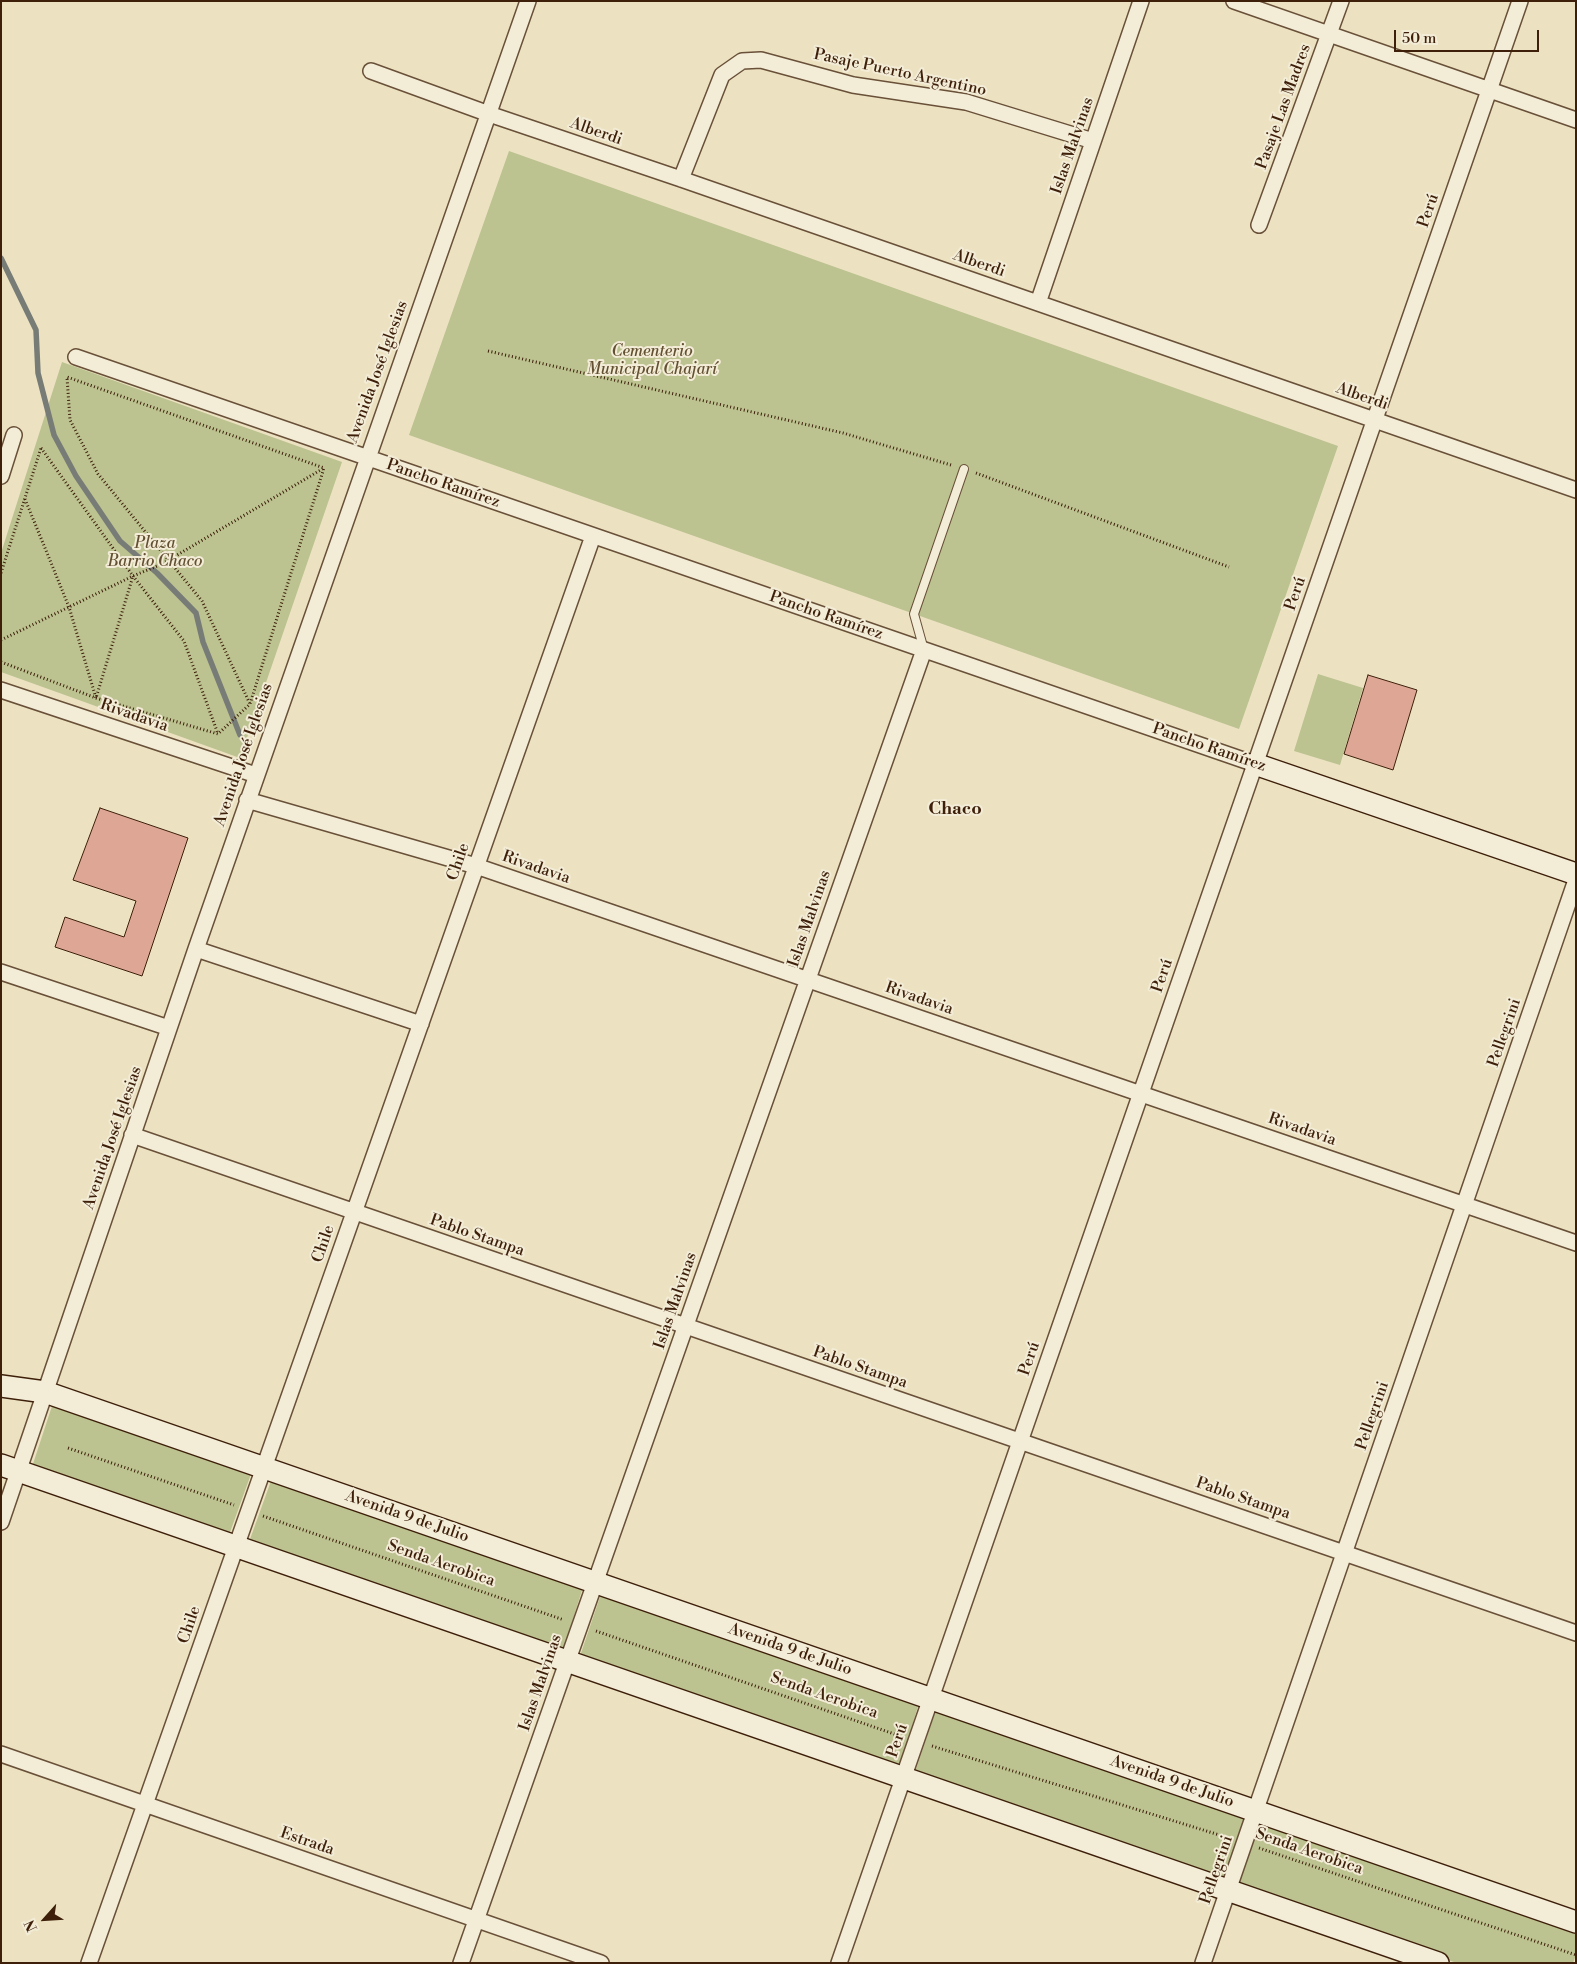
<!DOCTYPE html>
<html>
<head>
<meta charset="utf-8">
<style>
  body { margin:0 }
  #map { position:relative; width:1577px; height:1964px; overflow:hidden; background:#ece2c1; font-family:"Libre Bodoni",serif }
  canvas { display:block }
  .frame { position:absolute; inset:0; border:2px solid #3d1f0a; pointer-events:none }
  .north { position:absolute; left:20px; top:1894px; width:50px; height:50px; -webkit-text-stroke:4px #f3ecd7; paint-order:stroke; rotate:244deg; font-size:14px; font-weight:700; line-height:20px; text-align:center; color:#3d1f0a }
  .north::after { content:''; display:block; margin:auto; width:18px; height:22px; background:#3d1f0a; clip-path:polygon(50% 0,100% 100%,50% 72%,0 100%) }
  .scale { position:absolute; left:1394px; top:30px; width:145px; height:22px; box-sizing:border-box; border:2px solid #3d1f0a; border-top:0; padding-left:6px; font-size:15px; line-height:18px; white-space:nowrap; color:#3d1f0a; -webkit-text-stroke:4px #f3ecd7; paint-order:stroke }
</style>
</head>
<body>
<div id="map">
<canvas width="1577" height="1964"></canvas>
<div class="frame"></div>
<div class="north">N</div>
<div class="scale">50 m</div>
</div>
<script>
const g = document.querySelector('canvas').getContext('2d');
g.lineJoin = 'round';
function paint(path, color) { g.fillStyle = color; g.fill(path, 'evenodd'); }
const poly = rows => new Path2D(rows.map(r => 'M' + r).join(''));
function trace(path, color, width, dash) { g.strokeStyle = color; g.lineWidth = width; g.lineCap = dash ? 'butt' : 'round'; g.setLineDash(dash || []); g.stroke(path); }
function label(font, color, halo, rows, align = 'center') {
  g.font = font + ' "Libre Bodoni",serif'; g.lineWidth = 4; g.setLineDash([]); g.textBaseline = 'middle'; g.strokeStyle = halo; g.fillStyle = color; for (const [text, x, y, turn = 0] of rows) {
    g.save(); g.translate(x, y); g.rotate((+turn || 0) * Math.PI / 180); g.textAlign = isNaN(turn) ? turn : align; if (halo) g.strokeText(text, 0, 0); g.fillText(text, 0, 0); g.restore();
  }
}
const green = poly([
  [509,151,1338,446,1239,729,409,435],
  [62,362,342,462,240,758,1,672,1,553],
  [1318,674,1363,688,1340,765,1294,751],
  [53,1403,251,1474,229,1535,32,1467],
  [271,1481,583,1587,563,1651,249,1542],
  [601,1594,919,1703,899,1768,580,1656],
  [936,1710,1246,1816,1224,1880,915,1772],
  [1259,1820,1576,1931,1576,1955,1573,1963,1457,1963,1236,1886]
]);
const stream = poly([
  [1,258,36,330,38,373,54,435,76,476,120,541,157,573,196,613,203,642,240,735]
]);
const building = poly([
  [1368,675,1417,690,1393,770,1344,754,1368,675],
  [100,808,188,838,142,976,55,947,65,917,124,937,136,901,73,880,100,808]
]);
const path = poly([
  [488,351,843,433,951,465],
  [41,448,133,576,184,641,218,734],
  [976,473,1229,567],
  [25,499,69,607,96,698,133,576],
  [1,573,41,448],
  [1,640,133,576,162,564,324,468],
  [1,662,96,698,218,734,250,704,324,468,67,377,70,420,98,474,202,601,250,704],
  [68,1448,234,1505],
  [263,1516,564,1620],
  [596,1631,900,1736],
  [932,1746,1229,1838],
  [1259,1848,1576,1955]
]);
const lane = poly([
  [924,650,914,614,964,469]
]);
const street = poly([
  [1234,1,1576,120],
  [371,71,489,114,681,179,1576,490],
  [681,179,722,75,742,61,761,60,853,85,966,102,1093,141],
  [1259,225,1341,1],
  [1038,303,1141,1],
  [76,357,1255,764],
  [1,476,14,435],
  [1,690,256,775],
  [247,800,476,866,1576,1243],
  [196,949,421,1024],
  [1,972,169,1028],
  [132,1135,1576,1633],
  [1,1522,196,949,528,1],
  [1,1754,601,1963],
  [89,1963,593,536],
  [461,1963,924,650],
  [839,1963,1520,1],
  [1203,1963,1576,880]
]);
const secondary = poly([
  [1255,764,1576,874],
  [1,1386,45,1392,1576,1922],
  [1,1465,1438,1963]
]);
const streetNames = [
  ["Pasaje Puerto Argentino",900,73,12],
  ["Pasaje Las Madres",1284,107,-70],
  ["Alberdi",596,132,19],
  ["Islas Malvinas",1073,146,-71],
  ["Perú",1429,211,-71],
  ["Alberdi",979,264,19],
  ["Avenida José Iglesias",378,372,-70],
  ["Alberdi",1362,397,19],
  ["Pancho Ramírez",443,484,19],
  ["Perú",1296,594,-71],
  ["Pancho Ramírez",826,616,19],
  ["Rivadavia",134,716,19],
  ["Pancho Ramírez",1209,748,19],
  ["Avenida José Iglesias",244,755,-71],
  ["Chile",459,862,-71],
  ["Rivadavia",536,868,19],
  ["Islas Malvinas",810,919,-71],
  ["Perú",1163,976,-71],
  ["Rivadavia",919,999,19],
  ["Pellegrini",1505,1033,-71],
  ["Rivadavia",1302,1130,19],
  ["Avenida José Iglesias",113,1138,-71],
  ["Pablo Stampa",477,1236,19],
  ["Chile",324,1244,-71],
  ["Islas Malvinas",676,1301,-71],
  ["Perú",1030,1359,-71],
  ["Pablo Stampa",860,1368,19],
  ["Pellegrini",1373,1416,-71],
  ["Pablo Stampa",1243,1499,19],
  ["Avenida 9 de Julio",407,1517,19],
  ["Senda Aerobica",441,1564,19],
  ["Chile",190,1625,-71],
  ["Avenida 9 de Julio",790,1650,19],
  ["Islas Malvinas",541,1683,-71],
  ["Senda Aerobica",824,1696,19],
  ["Perú",898,1741,-71],
  ["Avenida 9 de Julio",1172,1782,19],
  ["Estrada",307,1842,19],
  ["Senda Aerobica",1309,1852,19],
  ["Pellegrini",1217,1870,-71]
];
const parkNames = [
  ["Cementerio",652,352],
  ["Municipal Chajarí",652,370],
  ["Plaza",155,544],
  ["Barrio Chaco",155,562]
];
const neighbourhoodNames = [
  ["Chaco",955,810]
];
paint(green, '#bcc290');
trace(stream, '#787c77', 5.5);
paint(building, '#dda695');
trace(building, '#3d1f0a', 1);
trace(lane, '#695038', 10);
trace(street, '#695038', 18);
trace(secondary, '#3d1f0a', 24);
trace(path, '#3d1f0a', 3, [1, 2.5]);
trace(lane, '#f3ecd7', 8);
trace(street, '#f3ecd7', 15);
trace(secondary, '#f3ecd7', 21);
label('16px', '#3d1f0a', '#f3ecd7', streetNames);
label('italic 16px', '#635032', '#f3ecd7', parkNames);
label('bold 18px', '#3d1f0a', '#f3ecd7', neighbourhoodNames);
</script>
</body>
</html>
